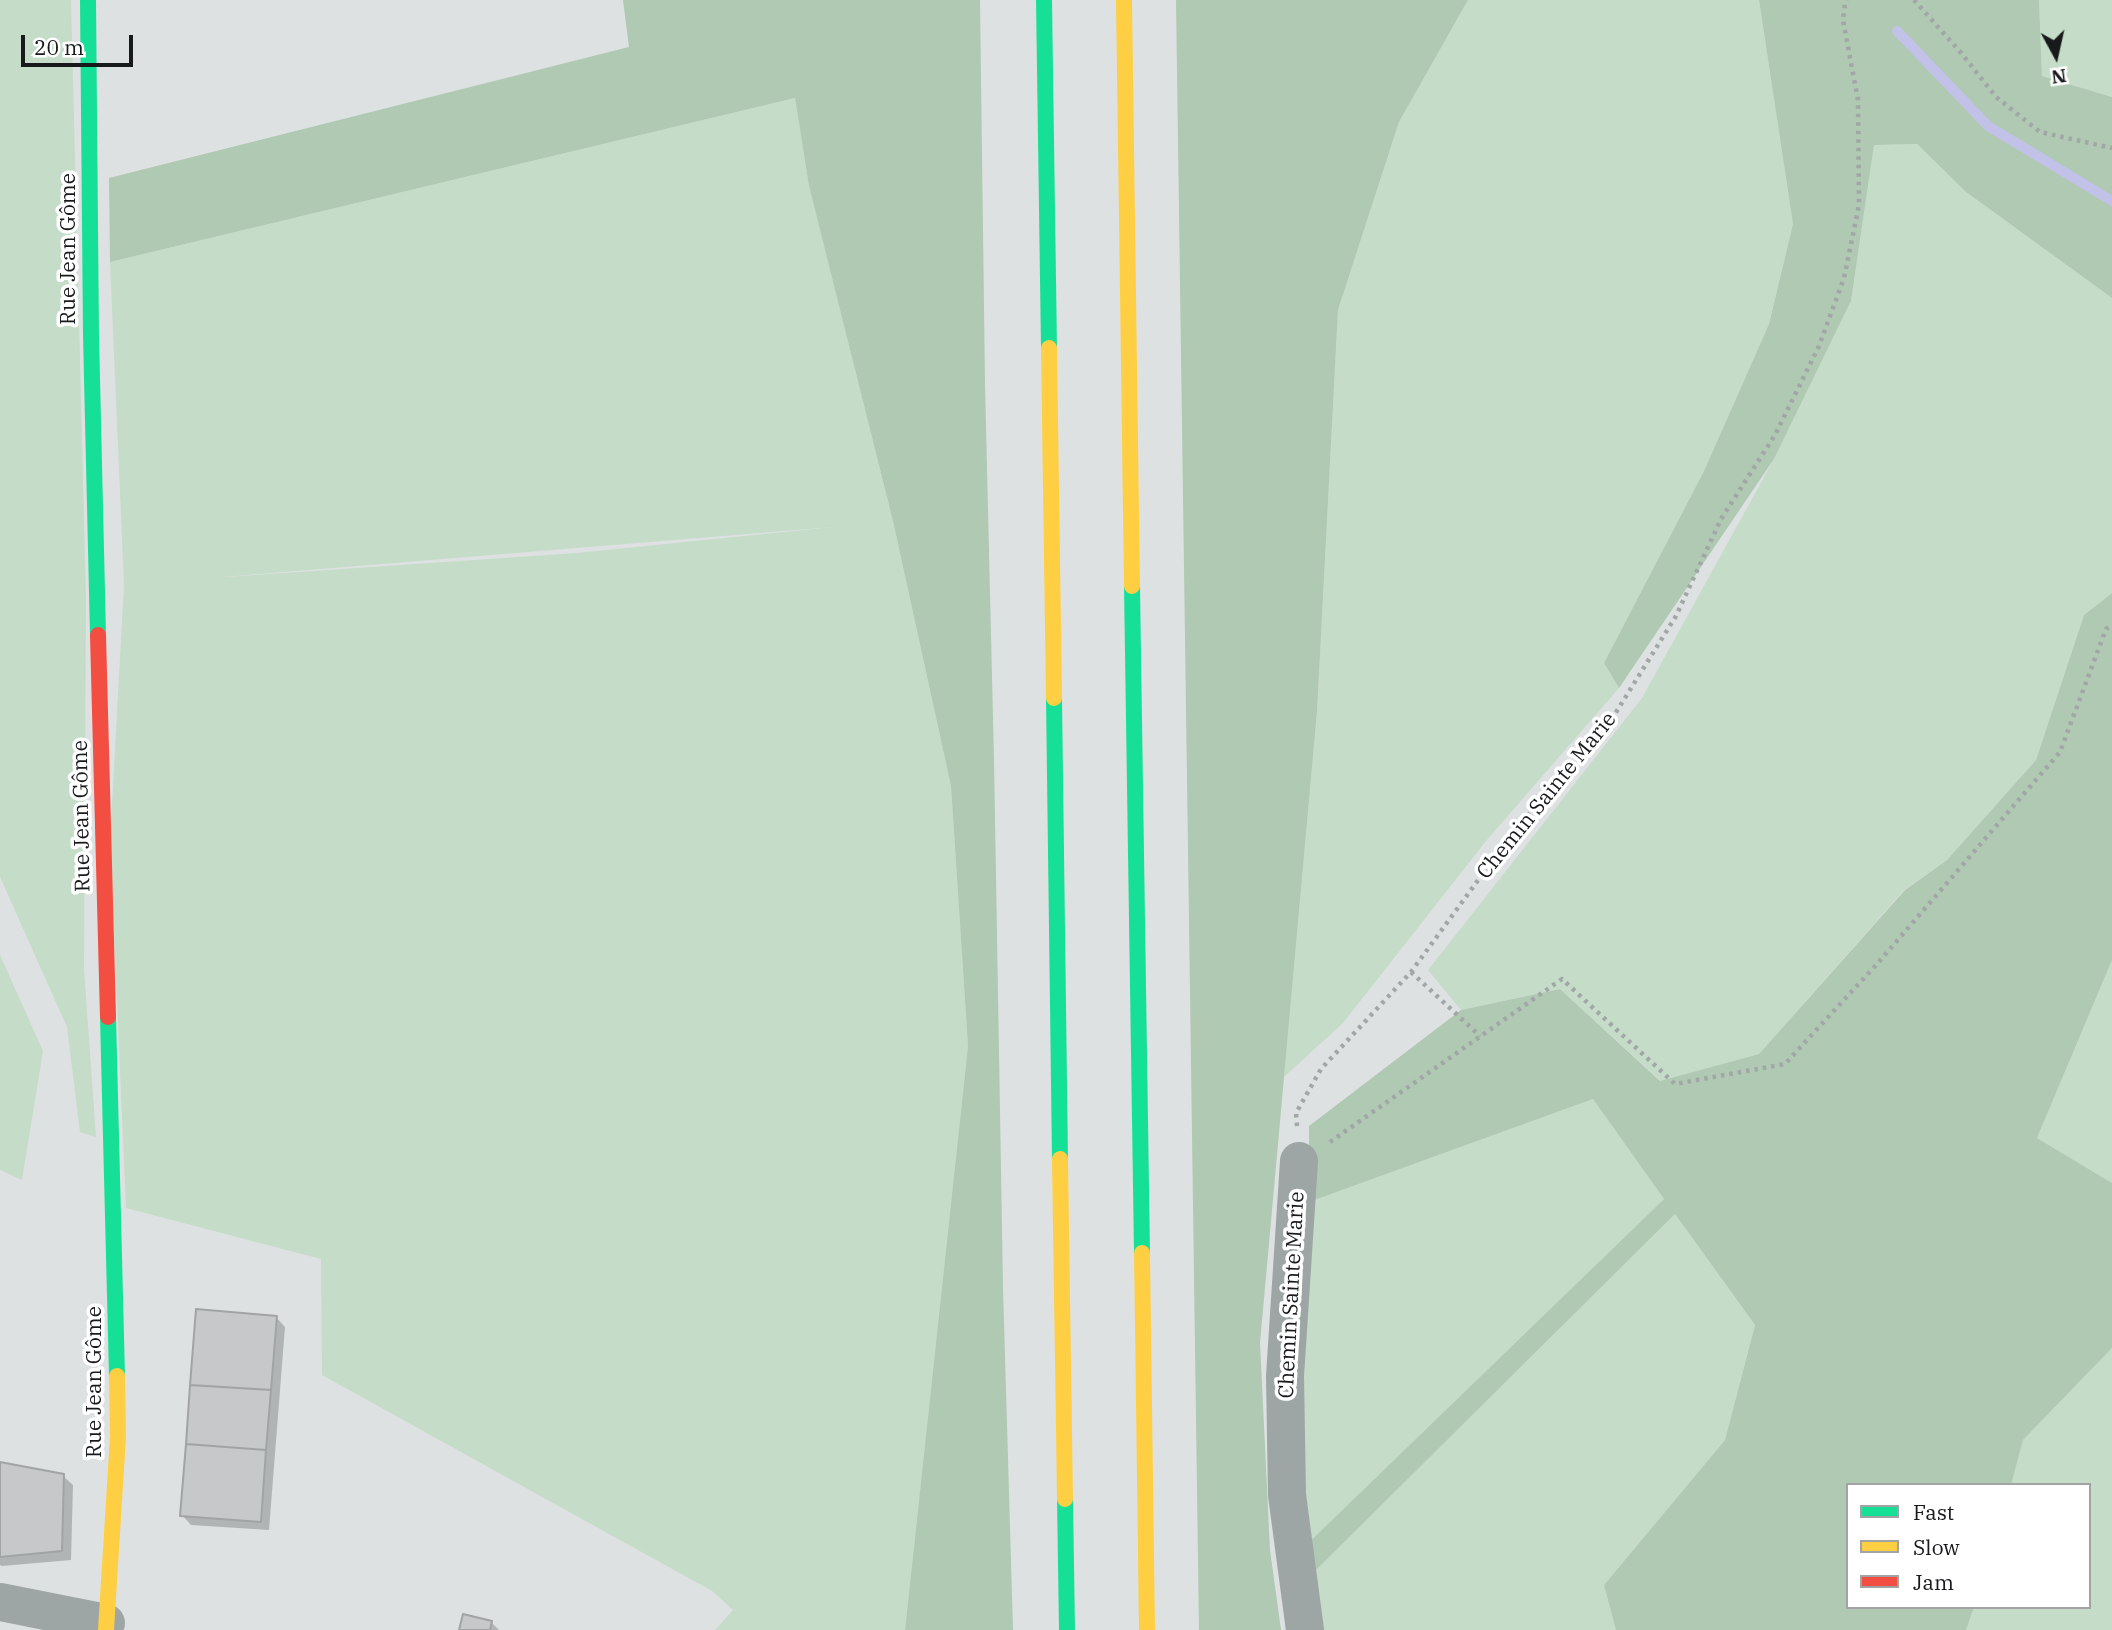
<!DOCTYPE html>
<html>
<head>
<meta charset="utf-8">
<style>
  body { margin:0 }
  #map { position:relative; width:2112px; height:1630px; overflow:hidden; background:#dee1e2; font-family:"IBM Plex Serif",serif }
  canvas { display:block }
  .legend { position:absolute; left:1846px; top:1483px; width:245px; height:126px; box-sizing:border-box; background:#fff; border:2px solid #a2a3a3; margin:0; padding:9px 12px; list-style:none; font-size:21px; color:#17191a }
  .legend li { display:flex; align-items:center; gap:14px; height:35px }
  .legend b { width:35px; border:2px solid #a2a3a3 }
  .north { position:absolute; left:2021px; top:21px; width:70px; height:70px; -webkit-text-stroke:5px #fff; paint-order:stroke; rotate:172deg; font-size:19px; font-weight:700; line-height:28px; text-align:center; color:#17191a }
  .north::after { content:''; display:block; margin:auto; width:24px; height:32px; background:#17191a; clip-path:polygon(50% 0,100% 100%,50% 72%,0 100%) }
  .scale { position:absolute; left:21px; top:35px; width:112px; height:32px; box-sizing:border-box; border:4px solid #17191a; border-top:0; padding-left:9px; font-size:21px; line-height:24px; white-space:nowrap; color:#17191a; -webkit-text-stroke:5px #fff; paint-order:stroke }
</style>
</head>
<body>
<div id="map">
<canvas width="2112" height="1630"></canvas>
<ul class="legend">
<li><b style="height:9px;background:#16e098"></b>Fast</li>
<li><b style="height:9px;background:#ffcf43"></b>Slow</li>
<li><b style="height:9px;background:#f24e42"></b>Jam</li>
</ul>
<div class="north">N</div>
<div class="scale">20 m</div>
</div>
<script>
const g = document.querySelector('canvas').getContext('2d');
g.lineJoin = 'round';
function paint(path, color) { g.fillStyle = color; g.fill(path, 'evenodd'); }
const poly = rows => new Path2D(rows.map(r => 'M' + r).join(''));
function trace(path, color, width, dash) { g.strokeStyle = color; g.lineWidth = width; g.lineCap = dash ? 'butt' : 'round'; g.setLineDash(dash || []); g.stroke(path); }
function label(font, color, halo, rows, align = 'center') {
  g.font = font + ' "IBM Plex Serif",serif'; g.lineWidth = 7; g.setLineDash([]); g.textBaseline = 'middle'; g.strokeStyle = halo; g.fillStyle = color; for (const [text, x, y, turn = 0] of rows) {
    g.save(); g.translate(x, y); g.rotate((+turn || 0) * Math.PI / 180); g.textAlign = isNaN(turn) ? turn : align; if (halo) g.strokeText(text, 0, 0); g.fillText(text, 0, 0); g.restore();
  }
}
const green = poly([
  [0,0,71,0,86,598,84,969,96,1137,80,1132,67,1027,0,877],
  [1468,0,1759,0,1793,224,1769,324,1704,471,1604,663,1619,688,1486,841,1343,1023,1284,1077,1317,712,1338,310,1399,122],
  [2039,0,2112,0,2112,97,2042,76],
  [795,98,809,186,893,521,951,786,968,1046,905,1630,715,1630,733,1610,712,1591,322,1375,321,1259,126,1208,110,841,124,585,110,262],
  [833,527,577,553,210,578,211,578],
  [1917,144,1966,192,2112,298,2112,593,2084,615,2036,760,1947,860,1904,890,1759,1054,1661,1081,1560,989,1461,1010,1428,970,1642,698,1774,459,1851,301,1874,145],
  [0,955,43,1051,22,1180,0,1170],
  [2112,960,2112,1183,2037,1138],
  [1593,1099,1664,1199,1301,1550,1301,1294,1309,1202],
  [1675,1214,1755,1325,1725,1440,1604,1585,1616,1630,1315,1630,1309,1577],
  [2112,1348,2112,1630,1966,1630,1974,1607,2089,1607,2089,1485,2011,1485,2023,1440]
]);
const forest = poly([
  [623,0,980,0,985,384,994,760,1003,1287,1013,1630,905,1630,968,1046,951,786,893,521,809,186,795,98,110,262,109,178,629,47],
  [1176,0,1468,0,1399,122,1338,310,1317,712,1260,1343,1270,1550,1281,1630,1199,1630],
  [1759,0,2039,0,2042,76,2112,97,2112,298,1966,192,1917,144,1874,145,1851,301,1774,459,1619,688,1604,663,1704,471,1769,324,1793,224],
  [2112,593,2112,960,2037,1138,2112,1183,2112,1348,2023,1440,2011,1485,1848,1485,1848,1607,1974,1607,1966,1630,1616,1630,1604,1585,1725,1440,1755,1325,1675,1214,1309,1577,1301,1550,1664,1199,1593,1099,1309,1202,1309,1126,1461,1010,1560,989,1660,1081,1759,1054,1905,890,1947,860,2036,760,2084,615]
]);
const shadow = poly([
  [276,1317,285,1327,269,1530,191,1525,182,1515],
  [0,1464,63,1476,73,1485,71,1560,2,1566,0,1565],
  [491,1622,499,1630,461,1630]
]);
const stream = poly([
  [1897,31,1988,126,2112,201]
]);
const building = poly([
  [196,1309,277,1316,271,1390,190,1385,196,1309],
  [190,1385,271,1390,266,1450,186,1444,190,1385],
  [186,1444,266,1450,261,1522,180,1516,186,1444],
  [0,1462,64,1474,62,1551,0,1557,0,1462],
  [463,1614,492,1621,490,1630,459,1630,463,1614]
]);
const path = poly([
  [1914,0,1962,54,1996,97,2040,132,2112,148],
  [1411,972,1480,1036],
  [1297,1126,1296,1113,1321,1069,1411,972,1514,831,1610,722,1676,616,1721,519,1775,435,1819,346,1844,278,1859,205,1858,100,1843,20,1845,3,1847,0],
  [1330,1142,1562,979,1675,1084,1785,1064,1877,964,2060,752,2106,629,2112,625]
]);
const street = poly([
  [1299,1161,1285,1376,1287,1495,1305,1630],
  [0,1602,106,1623]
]);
const fast = poly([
  [88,0,91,335,98,635],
  [1044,0,1049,348],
  [1132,586,1142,1253],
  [1054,698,1060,1159],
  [108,1017,117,1376],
  [1065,1499,1067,1630]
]);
const slow = poly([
  [1124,0,1132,586],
  [1049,348,1054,698],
  [1060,1159,1065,1499],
  [1142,1253,1147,1630],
  [106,1630,118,1437,117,1376]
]);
const jam = poly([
  [98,635,108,1017]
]);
const streetNames = [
  ["Rue Jean Gôme",69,249,-90],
  ["Chemin Sainte Marie",1547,796,-51],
  ["Rue Jean Gôme",82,816,-91],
  ["Chemin Sainte Marie",1292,1295,-87],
  ["Rue Jean Gôme",95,1382,-90]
];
paint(green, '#c5dcc8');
paint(forest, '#afc9b2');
paint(shadow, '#0003');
trace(stream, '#c2c2e9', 10);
paint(building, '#c6c8ca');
trace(building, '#a1a3a4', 2);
trace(path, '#a1a6a6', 4.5, [3.5, 5]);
trace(street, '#9da6a5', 38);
trace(fast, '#16e098', 16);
trace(slow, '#ffcf43', 16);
trace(jam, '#f24e42', 16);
label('21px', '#17191a', '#fff', streetNames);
</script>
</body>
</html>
